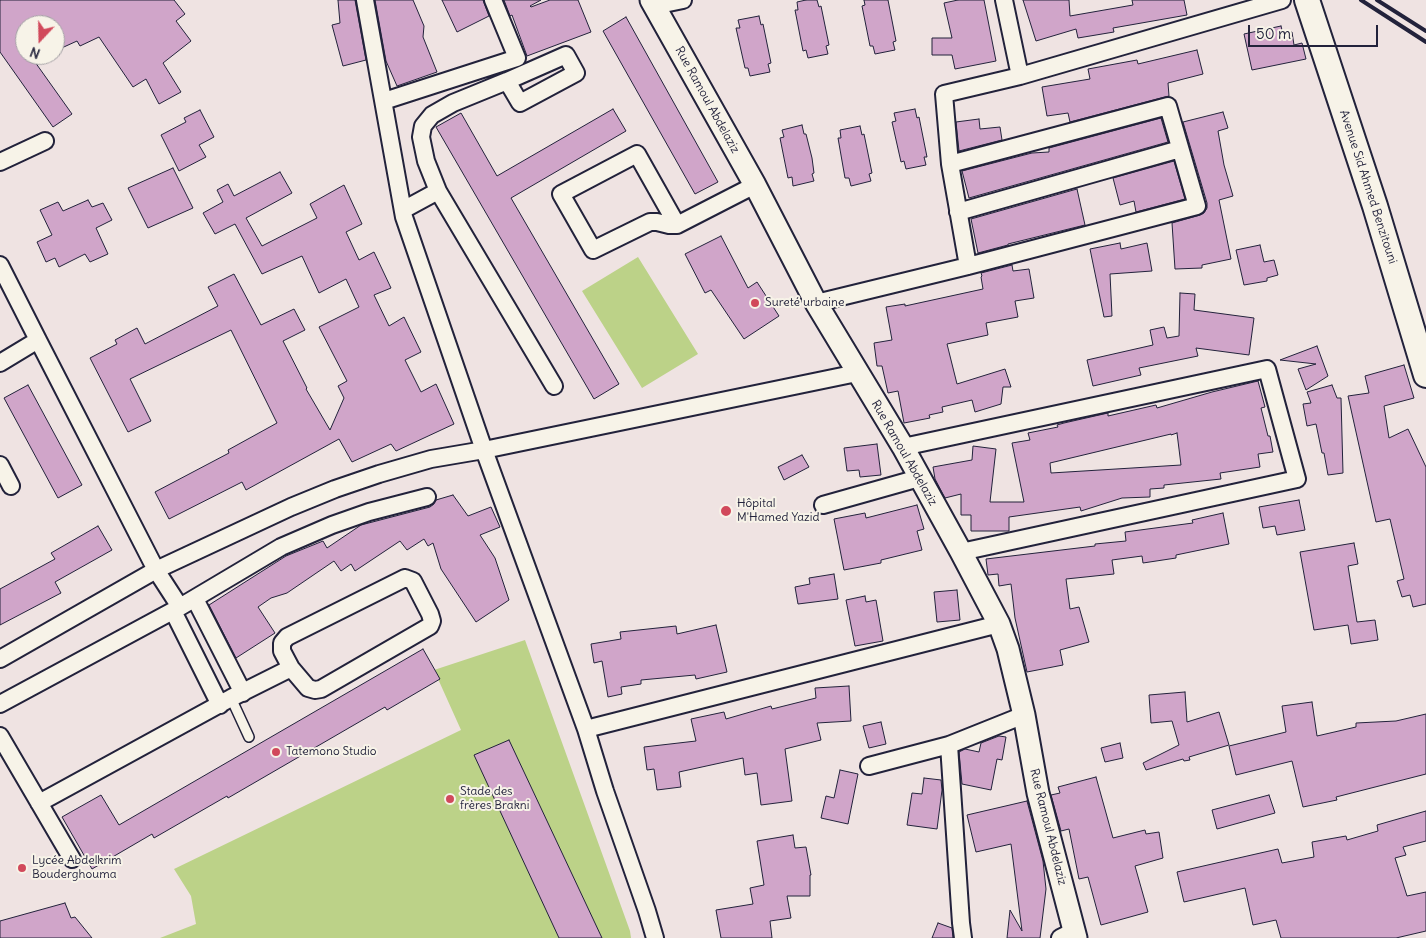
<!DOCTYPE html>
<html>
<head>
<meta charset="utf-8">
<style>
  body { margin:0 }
  #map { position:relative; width:1426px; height:938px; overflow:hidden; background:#efe3e2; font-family:Delius,sans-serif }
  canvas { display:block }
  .north { position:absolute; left:15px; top:15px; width:50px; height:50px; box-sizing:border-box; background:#f7f3e8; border:1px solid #a29fa3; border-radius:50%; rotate:201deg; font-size:14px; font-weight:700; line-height:20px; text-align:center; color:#22223b }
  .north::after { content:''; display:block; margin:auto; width:18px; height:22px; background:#d1495b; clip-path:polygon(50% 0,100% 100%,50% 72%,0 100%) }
  .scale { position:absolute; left:1248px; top:25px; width:130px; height:22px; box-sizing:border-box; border:2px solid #22223b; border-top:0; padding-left:6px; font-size:15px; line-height:18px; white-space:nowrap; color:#22223b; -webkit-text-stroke:4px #f7f3e8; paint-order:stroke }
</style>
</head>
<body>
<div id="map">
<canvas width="1426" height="938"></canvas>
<div class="north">N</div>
<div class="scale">50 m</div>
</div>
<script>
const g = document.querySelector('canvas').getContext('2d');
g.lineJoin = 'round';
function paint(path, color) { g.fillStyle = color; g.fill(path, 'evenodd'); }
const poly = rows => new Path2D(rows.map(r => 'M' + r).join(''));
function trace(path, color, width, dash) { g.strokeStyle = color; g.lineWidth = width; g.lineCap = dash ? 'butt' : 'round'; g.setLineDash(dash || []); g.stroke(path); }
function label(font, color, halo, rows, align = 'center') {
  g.font = font + ' Delius,sans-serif'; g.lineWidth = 4; g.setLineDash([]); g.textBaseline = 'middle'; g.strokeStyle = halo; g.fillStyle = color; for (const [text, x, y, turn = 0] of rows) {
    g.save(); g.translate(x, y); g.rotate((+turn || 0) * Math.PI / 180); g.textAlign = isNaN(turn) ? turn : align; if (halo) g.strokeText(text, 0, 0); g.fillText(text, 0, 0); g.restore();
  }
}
const green = poly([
  [638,257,698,354,642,388,582,291],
  [525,640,630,931,631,938,160,938,196,924,191,896,174,869,461,730,434,670]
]);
const building = poly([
  [0,0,174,0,185,14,176,21,191,41,163,63,181,92,159,104,146,79,133,87,99,37,80,46,77,41,55,51,55,25,25,25,25,55,30,55,72,114,53,127,0,52,0,0],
  [338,0,355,0,366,60,343,66,332,25,340,23,338,0],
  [375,0,413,0,424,26,423,37,437,72,397,86,386,61,375,0],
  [442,0,483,0,489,16,457,32,442,0],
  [504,0,541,0,530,6,531,7,550,0,578,0,591,32,527,56,512,15,510,16,504,0],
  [806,0,817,0,819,7,821,6,829,45,826,46,828,54,808,58,806,50,803,51,795,10,798,10,797,2,806,0],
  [864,0,888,0,896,41,893,42,895,50,875,54,873,46,870,46,862,6,865,5,864,0],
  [958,0,984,0,996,61,955,69,952,55,932,55,932,38,952,38,944,3,958,0],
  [1023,0,1069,0,1070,16,1133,5,1132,0,1184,0,1187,15,1113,28,1114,32,1078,38,1076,29,1036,41,1023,0],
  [759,16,761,25,763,24,771,63,768,64,770,72,750,76,748,68,745,68,736,28,740,28,738,20,759,16],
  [626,17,718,182,695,194,603,31,626,17],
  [1281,26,1283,34,1292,32,1294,45,1302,43,1306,59,1252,70,1244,34,1281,26],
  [1197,50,1203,74,1168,83,1169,96,1070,122,1068,113,1047,116,1042,87,1090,79,1088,69,1137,60,1138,64,1197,50],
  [613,109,626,131,511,198,619,384,594,399,436,127,461,113,497,176,613,109],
  [915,109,917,118,919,117,927,157,924,157,926,165,906,169,904,161,901,162,892,122,896,121,894,113,915,109],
  [200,110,214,137,199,145,206,157,179,171,161,135,186,122,184,118,200,110],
  [1223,112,1228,128,1218,131,1224,165,1233,196,1219,200,1231,259,1202,265,1202,268,1175,269,1172,223,1200,215,1204,213,1207,208,1207,203,1183,122,1223,112],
  [1161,118,1168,142,969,198,962,171,1032,153,1049,152,1049,148,1161,118],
  [979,119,980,129,1000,127,1002,140,959,151,956,122,979,119],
  [802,125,804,134,806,134,812,158,814,173,812,174,814,181,793,186,792,177,788,178,780,138,784,137,782,130,802,125],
  [860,126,862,135,864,134,872,173,869,174,871,181,851,186,849,178,845,178,838,138,841,138,840,130,860,126],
  [1174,161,1185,199,1136,212,1134,201,1120,205,1113,178,1174,161],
  [173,168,193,208,148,228,128,188,173,168],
  [280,172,292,193,246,218,262,246,317,218,310,204,344,185,362,224,346,232,359,260,374,252,391,288,374,295,389,326,404,317,421,352,405,360,421,392,436,384,454,424,396,451,391,444,352,462,339,439,246,490,242,482,169,519,155,492,229,453,228,450,277,423,231,330,130,379,151,421,128,432,90,358,117,344,115,340,137,328,145,344,218,306,208,287,234,274,261,325,294,309,305,330,283,341,307,388,306,389,330,430,344,398,338,386,347,381,319,327,359,307,346,279,319,293,302,256,262,274,235,224,215,234,203,213,223,202,217,190,228,184,234,196,280,172],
  [1077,189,1085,225,1008,244,1008,245,978,253,971,219,1077,189],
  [88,200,92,207,103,203,112,220,96,228,108,254,90,262,85,254,59,267,55,258,46,262,37,242,52,235,40,210,58,202,63,211,88,200],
  [721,236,748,288,757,282,779,316,744,339,711,290,705,293,685,254,721,236],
  [1120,243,1121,249,1147,243,1152,271,1110,274,1112,316,1104,317,1090,249,1120,243],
  [1260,245,1264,262,1274,260,1278,275,1267,278,1267,281,1244,285,1236,250,1260,245],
  [1012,265,1013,271,1029,269,1034,298,1015,301,1018,317,986,323,988,335,947,344,957,384,1005,369,1011,387,1003,387,1001,404,975,412,972,400,942,407,943,412,929,415,930,418,904,423,898,391,888,393,882,366,877,366,874,343,892,340,886,307,905,304,905,306,983,289,981,277,982,276,981,273,1012,265],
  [1180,293,1195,294,1194,310,1254,318,1249,355,1196,348,1198,356,1139,368,1141,375,1093,386,1087,360,1153,345,1150,330,1164,327,1167,338,1179,336,1180,293],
  [1317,346,1328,376,1306,390,1298,369,1316,364,1280,360,1317,346],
  [1404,365,1414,398,1384,406,1389,438,1408,429,1426,467,1426,604,1413,607,1410,595,1402,597,1397,581,1404,579,1390,519,1376,522,1348,396,1369,393,1365,376,1404,365],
  [1258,381,1265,407,1261,408,1268,436,1270,436,1273,452,1258,454,1260,467,1220,473,1221,479,1164,485,1164,488,1150,489,1150,497,1122,498,1081,511,1080,507,1009,517,1009,531,971,531,971,515,961,515,961,494,945,498,935,479,933,467,972,460,973,446,996,449,990,502,1024,502,1012,443,1030,440,1028,433,1058,427,1057,425,1064,423,1108,413,1108,416,1156,405,1157,408,1212,392,1258,381],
  [1177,433,1181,465,1051,473,1050,463,1171,434,1171,435,1177,433],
  [28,385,82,485,58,498,4,398,28,385],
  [1332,385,1337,398,1341,398,1343,473,1328,475,1324,453,1322,453,1316,424,1307,426,1303,404,1311,403,1307,392,1332,385],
  [877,444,881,475,860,477,859,470,847,471,844,448,877,444],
  [802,455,809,467,784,480,778,467,802,455],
  [453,495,468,516,491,507,500,527,480,535,495,558,509,600,476,622,441,569,433,543,428,546,424,539,407,550,400,541,355,571,351,564,341,571,334,561,287,593,271,598,258,607,275,633,236,658,209,605,286,556,323,541,327,548,361,525,430,507,434,504,436,500,453,495],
  [1299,500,1305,530,1277,535,1275,526,1263,528,1259,507,1299,500],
  [917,505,924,529,917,531,922,550,881,560,881,563,844,570,834,519,865,513,866,518,917,505],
  [1223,513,1229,544,1176,555,1176,558,1143,563,1142,556,1112,560,1114,574,1066,579,1070,609,1079,607,1089,642,1060,650,1063,665,1027,672,1015,618,1011,584,999,586,998,574,988,575,986,559,1095,546,1095,544,1126,541,1125,532,1193,523,1192,520,1223,513],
  [98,526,112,550,55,582,61,593,0,625,0,589,55,559,51,553,98,526],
  [1354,543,1358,564,1348,566,1357,622,1375,620,1378,640,1351,644,1348,625,1314,630,1300,552,1354,543],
  [834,574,838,599,798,604,795,587,810,584,809,578,834,574],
  [957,590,960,620,937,622,934,592,957,590],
  [865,596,866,602,876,600,883,641,855,646,846,600,865,596],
  [716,625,727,672,696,679,695,675,641,680,641,684,621,687,622,694,608,697,602,661,594,663,591,644,621,639,620,632,676,626,677,634,716,625],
  [423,649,440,679,387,710,385,707,228,798,227,796,154,838,152,834,92,869,62,817,101,795,119,825,423,649],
  [849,686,851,721,817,723,821,740,785,749,792,801,761,805,757,773,745,775,743,758,679,772,681,787,657,790,654,769,647,770,644,747,696,741,691,719,724,712,726,719,771,706,772,709,816,698,815,688,849,686],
  [1185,692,1187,722,1219,712,1229,745,1189,757,1190,760,1184,761,1183,759,1146,770,1143,763,1179,745,1172,721,1151,723,1149,695,1185,692],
  [1312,702,1317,736,1356,727,1356,723,1396,721,1426,714,1426,774,1336,797,1337,800,1303,807,1292,761,1236,775,1229,746,1286,732,1282,706,1312,702],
  [881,722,886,744,869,748,863,726,881,722],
  [999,736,1006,737,1002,760,997,759,991,790,962,784,959,752,965,749,979,752,981,743,999,736],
  [509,740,602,938,559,938,474,755,509,740],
  [1120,743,1123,758,1105,762,1101,748,1120,743],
  [840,770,858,774,848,824,821,818,826,796,834,798,840,770],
  [1096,777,1113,838,1145,830,1146,834,1159,832,1163,858,1135,866,1148,912,1101,925,1088,877,1079,879,1069,829,1061,831,1051,795,1060,793,1058,787,1096,777],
  [924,778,941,780,942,790,937,829,907,825,912,793,922,794,924,778],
  [1269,795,1275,813,1217,829,1212,810,1269,795],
  [1027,801,1043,861,1046,889,1040,938,1007,938,1010,910,1022,931,1011,844,976,852,967,815,1027,801],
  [1426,811,1426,841,1403,847,1406,855,1395,858,1407,896,1426,892,1426,931,1396,938,1281,938,1276,920,1253,925,1245,888,1184,902,1177,872,1278,849,1282,863,1314,857,1312,842,1346,836,1347,840,1378,831,1377,825,1426,811],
  [793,835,795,848,806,847,811,875,810,875,810,896,787,896,791,918,770,921,772,938,721,938,716,910,753,904,750,888,764,885,757,841,793,835],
  [65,903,71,918,75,917,92,938,0,938,0,921,65,903],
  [938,923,952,928,953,938,932,938,938,923]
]);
const service = poly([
  [231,698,249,737]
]);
const minor = poly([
  [365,0,404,217,484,450,586,729,605,791,647,911,655,938],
  [1004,0,1020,76],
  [654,6,683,0],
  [384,101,517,58,493,0],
  [0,162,45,141],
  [438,191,554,386],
  [403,210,438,191,426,161,421,137,423,126,432,115,453,103,507,81,566,55,576,73,520,103,507,81],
  [958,212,1180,149],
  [677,225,637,154,561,194,593,250,650,222,657,222,669,225,677,225,755,185],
  [0,265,38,340,156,570,180,607],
  [968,266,950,164,944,94,1020,76,1282,0],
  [816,303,968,266,1197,206,1168,106,950,164],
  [0,363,38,340],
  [903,447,1267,369,1297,479,961,552],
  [0,465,11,486],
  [823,505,919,478],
  [405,578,413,581,430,614,432,621,430,626,321,689,315,690,308,688,291,668,282,651,282,643,287,637,405,578],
  [195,599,243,693],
  [173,611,220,705],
  [0,659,156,570,291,507,335,489,379,474,431,459,484,450,857,373],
  [0,704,180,607,281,547,332,525,369,512,427,497],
  [586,729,999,624],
  [0,736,72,859],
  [949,745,961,923,963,938],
  [869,766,949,745,1024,715],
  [39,803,231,698,291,668],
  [1060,938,1074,931]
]);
const tertiary = poly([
  [651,0,755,185,816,303,903,447,961,552,999,624,1008,649,1024,715,1038,793,1076,938]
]);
const secondary = poly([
  [1307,0,1375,206,1426,375]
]);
const rail = poly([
  [1361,0,1426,42],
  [1377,0,1426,31]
]);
const markers = [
  [755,303,5,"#d1495b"],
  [726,511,6,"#d1495b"],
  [276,752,5,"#d1495b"],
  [450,799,5,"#d1495b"],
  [22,868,5,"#d1495b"]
];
const streetNames = [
  ["Rue Ramoul Abdelaziz",707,100,61],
  ["Avenue Sid Ahmed Benzitouni",1368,187,72],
  ["Rue Ramoul Abdelaziz",904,453,60],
  ["Rue Ramoul Abdelaziz",1048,827,76]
];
const poiNames = [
  ["Sureté urbaine",765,303],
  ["Hôpital",737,504],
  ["M'Hamed Yazid",737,518],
  ["Tatemono Studio",286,752],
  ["Stade des",460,792],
  ["frères Brakni",460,806],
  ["Lycée Abdelkrim",32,861],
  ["Bouderghouma",32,875]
];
paint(green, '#bcd288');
paint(building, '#d0a5c9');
trace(building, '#22223b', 1);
trace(service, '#22223b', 12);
trace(minor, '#22223b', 20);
trace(tertiary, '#22223b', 25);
trace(secondary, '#22223b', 28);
trace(service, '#f7f3e8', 9);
trace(minor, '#f7f3e8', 16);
trace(tertiary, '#f7f3e8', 21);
trace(secondary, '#f7f3e8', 24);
trace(rail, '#22223b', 4);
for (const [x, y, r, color] of markers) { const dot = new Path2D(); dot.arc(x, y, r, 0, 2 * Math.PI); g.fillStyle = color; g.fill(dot); trace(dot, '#f7f3e8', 2); }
label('12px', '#22223b', '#f7f3e8', streetNames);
label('12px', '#22223b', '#f7f3e8', poiNames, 'left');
</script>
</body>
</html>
